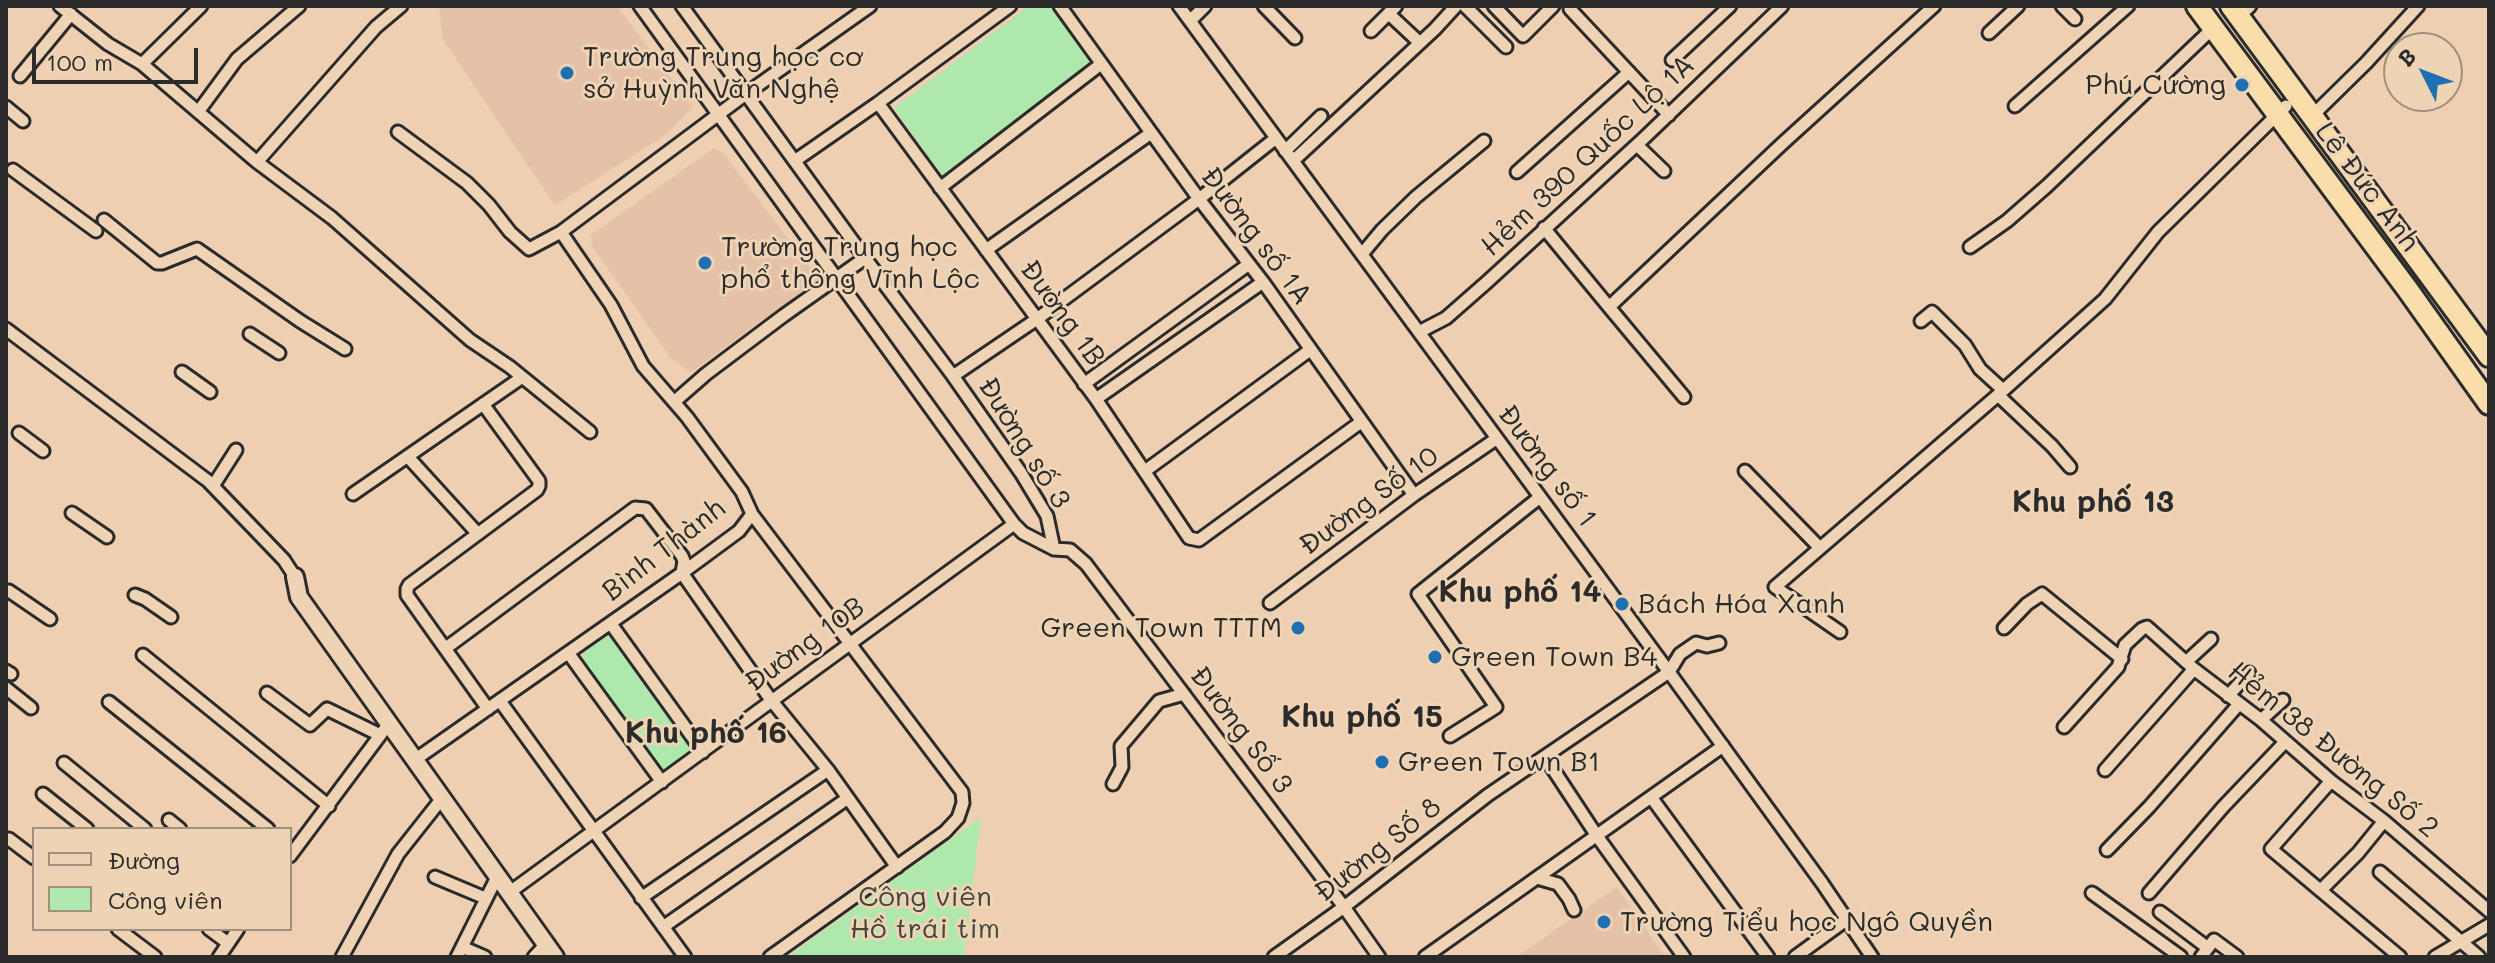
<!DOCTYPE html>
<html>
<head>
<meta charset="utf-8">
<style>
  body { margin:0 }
  #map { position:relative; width:2495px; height:963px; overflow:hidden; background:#efcfb2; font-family:Mali,sans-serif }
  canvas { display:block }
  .frame { position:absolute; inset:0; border:8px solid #2b2b2b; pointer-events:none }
  .legend { position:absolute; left:32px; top:827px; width:260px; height:104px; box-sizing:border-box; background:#eed4b5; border:2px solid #a0907e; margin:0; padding:10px 14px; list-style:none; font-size:24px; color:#2b2b2b }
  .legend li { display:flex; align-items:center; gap:16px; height:40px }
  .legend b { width:40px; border:2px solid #a0907e }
  .north { position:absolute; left:2383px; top:32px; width:80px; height:80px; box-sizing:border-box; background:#eed4b5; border:2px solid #a0907e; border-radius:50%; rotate:312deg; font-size:22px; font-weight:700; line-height:32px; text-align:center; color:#2b2b2b }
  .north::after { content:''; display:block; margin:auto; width:28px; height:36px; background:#1f6fb2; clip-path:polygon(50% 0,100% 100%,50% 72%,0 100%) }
  .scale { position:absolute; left:32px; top:48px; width:166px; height:36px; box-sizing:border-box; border:4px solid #2b2b2b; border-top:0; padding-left:10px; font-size:24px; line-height:28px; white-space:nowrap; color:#2b2b2b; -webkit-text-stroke:6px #eed4b5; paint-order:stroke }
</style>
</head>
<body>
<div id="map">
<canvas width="2495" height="963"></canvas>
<div class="frame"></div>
<ul class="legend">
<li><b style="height:10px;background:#eed4b5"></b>Đường</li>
<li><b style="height:22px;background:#aee8ad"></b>Công viên</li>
</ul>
<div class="north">B</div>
<div class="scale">100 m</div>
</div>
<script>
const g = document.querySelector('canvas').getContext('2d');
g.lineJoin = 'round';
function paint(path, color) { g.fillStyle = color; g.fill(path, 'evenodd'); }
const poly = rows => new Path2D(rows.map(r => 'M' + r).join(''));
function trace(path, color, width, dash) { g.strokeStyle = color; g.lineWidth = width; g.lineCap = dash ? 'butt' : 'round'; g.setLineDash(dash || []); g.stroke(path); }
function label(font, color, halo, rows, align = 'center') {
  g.font = font + ' Mali,sans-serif'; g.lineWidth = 6; g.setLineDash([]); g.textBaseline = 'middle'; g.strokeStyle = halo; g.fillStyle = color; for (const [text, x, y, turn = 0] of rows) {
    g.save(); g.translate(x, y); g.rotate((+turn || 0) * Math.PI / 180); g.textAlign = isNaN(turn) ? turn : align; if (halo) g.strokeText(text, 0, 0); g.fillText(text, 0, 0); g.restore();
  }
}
const built = poly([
  [439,6,617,6,693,107,667,134,555,205,443,40],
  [714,148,723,153,819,279,690,373,671,358,656,337,592,246,591,235],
  [1617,887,1665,957,1516,957]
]);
const green = poly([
  [1029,6,1052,6,1094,61,1089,69,948,176,941,174,894,108],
  [605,636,615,639,692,745,692,752,667,771,660,769,583,661,584,652],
  [981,817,964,957,788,957,833,924]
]);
const street = poly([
  [60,6,108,44,142,64,257,162,332,218,470,340,510,367,590,432],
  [640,6,1014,524,1023,533,1054,549,1070,550,1086,564,1344,907,1379,957],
  [682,6,865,258,953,376,1021,473,1047,516,1054,549],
  [1060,6,1199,199,1263,282,1414,495],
  [1179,6,1669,672,1822,883,1872,957],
  [1264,6,1295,38],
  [1465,6,1506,47],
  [1494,6,1523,36,1553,6],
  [2062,6,2075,19],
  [1570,9,1669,115],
  [2247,9,2250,6],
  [1389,14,1420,43],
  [1190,21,1205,6],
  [1371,31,1396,6],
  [1989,33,2018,6],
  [1672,60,1730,6],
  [142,64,201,6],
  [20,76,71,14],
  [878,103,1096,399,1189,538,1199,540,1361,422],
  [2015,106,2128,6],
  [6,107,23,121],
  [198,112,237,59,299,6],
  [2311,117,2366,63,2418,6],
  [398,132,467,183,489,205,510,232,529,249,561,232,747,93,870,6],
  [1637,145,1664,171],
  [1285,151,1321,116],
  [796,160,878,103,1010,6],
  [1293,161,1435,29,1456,6],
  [257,162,376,27,401,6],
  [13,170,96,231],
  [1517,172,1629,72],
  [940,188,1101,64],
  [104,220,157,263,162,263,197,249,300,321,345,349],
  [1544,228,1609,307,1783,143,1934,6],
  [1970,247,2007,221,2047,186,2213,28],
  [986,250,1151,133],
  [1362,254,1382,230,1416,197,1484,141],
  [1609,307,1684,397],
  [1921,321,1932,312,1965,345,1980,369,2003,390],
  [6,329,208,481,284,560,295,577],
  [1419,332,1446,318,1487,282,1642,140,1782,6],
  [250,334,279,353],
  [182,372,210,392],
  [953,376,1037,319,1199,199,1276,138],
  [1084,384,1249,264],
  [1998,395,2052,446,2070,467],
  [1096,399,1263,282],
  [674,402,706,374,783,316,865,258],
  [483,404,539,481,539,486,537,490,409,585,407,589,407,595,488,709],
  [19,433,43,451],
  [408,457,478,534],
  [1145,471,1310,350],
  [1745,471,1820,548],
  [213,486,236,450],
  [353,494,521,378],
  [72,513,107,537],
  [752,514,962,792,963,803,958,818,945,832,770,957],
  [9,591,50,619],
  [135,595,145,599,171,617],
  [1270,603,1414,495,1496,439],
  [611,624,703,752],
  [2004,628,2027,604,2042,594,2122,659],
  [1840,632,1775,587,1998,395,2105,299,2158,232,2286,106],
  [446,648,635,508,646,509,682,556,684,561,682,573,771,700,828,770,897,867],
  [569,654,662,782],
  [143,655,329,806],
  [2186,662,2211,639],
  [6,671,11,674],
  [6,688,31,708],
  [267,693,310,725,327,709,380,735],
  [2228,696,2249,673],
  [500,701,685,957],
  [109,702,268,829],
  [2261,720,2283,700],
  [2064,727,2118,667,2125,645,2142,629,2147,627,2194,669,2261,720,2331,781,2384,821,2489,911],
  [1450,736,1496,707,1418,594,1540,497],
  [1545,757,1597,836,1684,957],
  [416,759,682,573,739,531,752,514,742,492,687,417,643,366,611,305,561,232],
  [64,763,145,829],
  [2105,770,2194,669],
  [2331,781,2271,849,2400,957],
  [1113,784,1122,767,1121,746,1159,701,1184,694],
  [43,794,87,829],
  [1651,797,1768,957],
  [169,820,180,829],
  [9,839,34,858],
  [2107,850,2149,807,2239,704],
  [290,856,390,722],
  [2380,872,2479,957],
  [435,877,485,898],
  [1537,878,1558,884,1569,899,1574,910],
  [2321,890,2358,853,2384,821],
  [510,892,1014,524],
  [2092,893,2181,957],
  [2149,893,2223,807,2285,742],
  [641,898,828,770],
  [2160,912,2208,948],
  [663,927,848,798],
  [118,929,155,957],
  [209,929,228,943],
  [462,947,485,957],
  [219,957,238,929],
  [342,957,398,854,443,797],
  [457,957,498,875],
  [534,957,546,944],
  [1274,957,1344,907,1488,795,1669,672,1680,654,1696,643,1707,646,1719,643],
  [1425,957,1723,746],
  [1795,957,1846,920],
  [2201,957,2214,940,2237,957],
  [2435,957,2489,925]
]);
const secondary = poly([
  [295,577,299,597,555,957]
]);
const highway = poly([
  [2197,6,2408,290,2489,404],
  [2231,6,2489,356]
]);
const markers = [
  [567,73,8,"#1f6fb2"],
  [2242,85,8,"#1f6fb2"],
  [705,263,8,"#1f6fb2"],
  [1622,604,8,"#1f6fb2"],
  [1298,628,8,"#1f6fb2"],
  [1435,657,8,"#1f6fb2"],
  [1382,762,8,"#1f6fb2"],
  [1604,922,8,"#1f6fb2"]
];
const poiNames = [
  ["Trường Trung học cơ",583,57],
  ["sở Huỳnh Văn Nghệ",583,89],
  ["Phú Cường",2226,85,"right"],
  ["Trường Trung học",721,247],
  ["phổ thông Vĩnh Lộc",721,279],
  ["Bách Hóa Xanh",1638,604],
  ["Green Town TTTM",1282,628,"right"],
  ["Green Town B4",1451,657],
  ["Green Town B1",1398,762],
  ["Trường Tiểu học Ngô Quyền",1620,922]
];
const streetNames = [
  ["Hẻm 390 Quốc Lộ 1A",1588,156,-43],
  ["Lê Đức Anh",2367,187,53],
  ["Đường số 1A",1256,236,53],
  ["Đường 1B",1062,313,54],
  ["Đường số 3",1024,443,58],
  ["Đường số 1",1547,466,53],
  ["Đường Số 10",1369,501,-36],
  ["Bình Thành",664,550,-38],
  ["Đường 10B",805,645,-36],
  ["Đường Số 3",1241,730,53],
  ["Hẻm 38 Đường Số 2",2333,750,39],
  ["Đường Số 8",1378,850,-38]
];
const parkNames = [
  ["Công viên",925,897],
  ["Hồ trái tim",925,929]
];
const neighbourhoodNames = [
  ["Khu phố 13",2093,503],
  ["Khu phố 14",1520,593],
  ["Khu phố 15",1362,718],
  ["Khu phố 16",706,734]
];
paint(built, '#e4c1a7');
paint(green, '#aee8ad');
trace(street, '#2b2b2b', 17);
trace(secondary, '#2b2b2b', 22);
trace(highway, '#2b2b2b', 26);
trace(street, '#eed4b5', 11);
trace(secondary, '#eed4b5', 16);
trace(highway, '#f9deab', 20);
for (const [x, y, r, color] of markers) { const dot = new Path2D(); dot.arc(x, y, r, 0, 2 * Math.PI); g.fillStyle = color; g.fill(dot); trace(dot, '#eed4b5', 3); }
label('28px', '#2b2b2b', '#eed4b5', poiNames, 'left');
label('28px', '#2b2b2b', '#eed4b5', streetNames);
label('28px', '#3f473e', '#eed4b5', parkNames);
label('bold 30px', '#2b2b2b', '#eed4b5', neighbourhoodNames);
</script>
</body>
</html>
